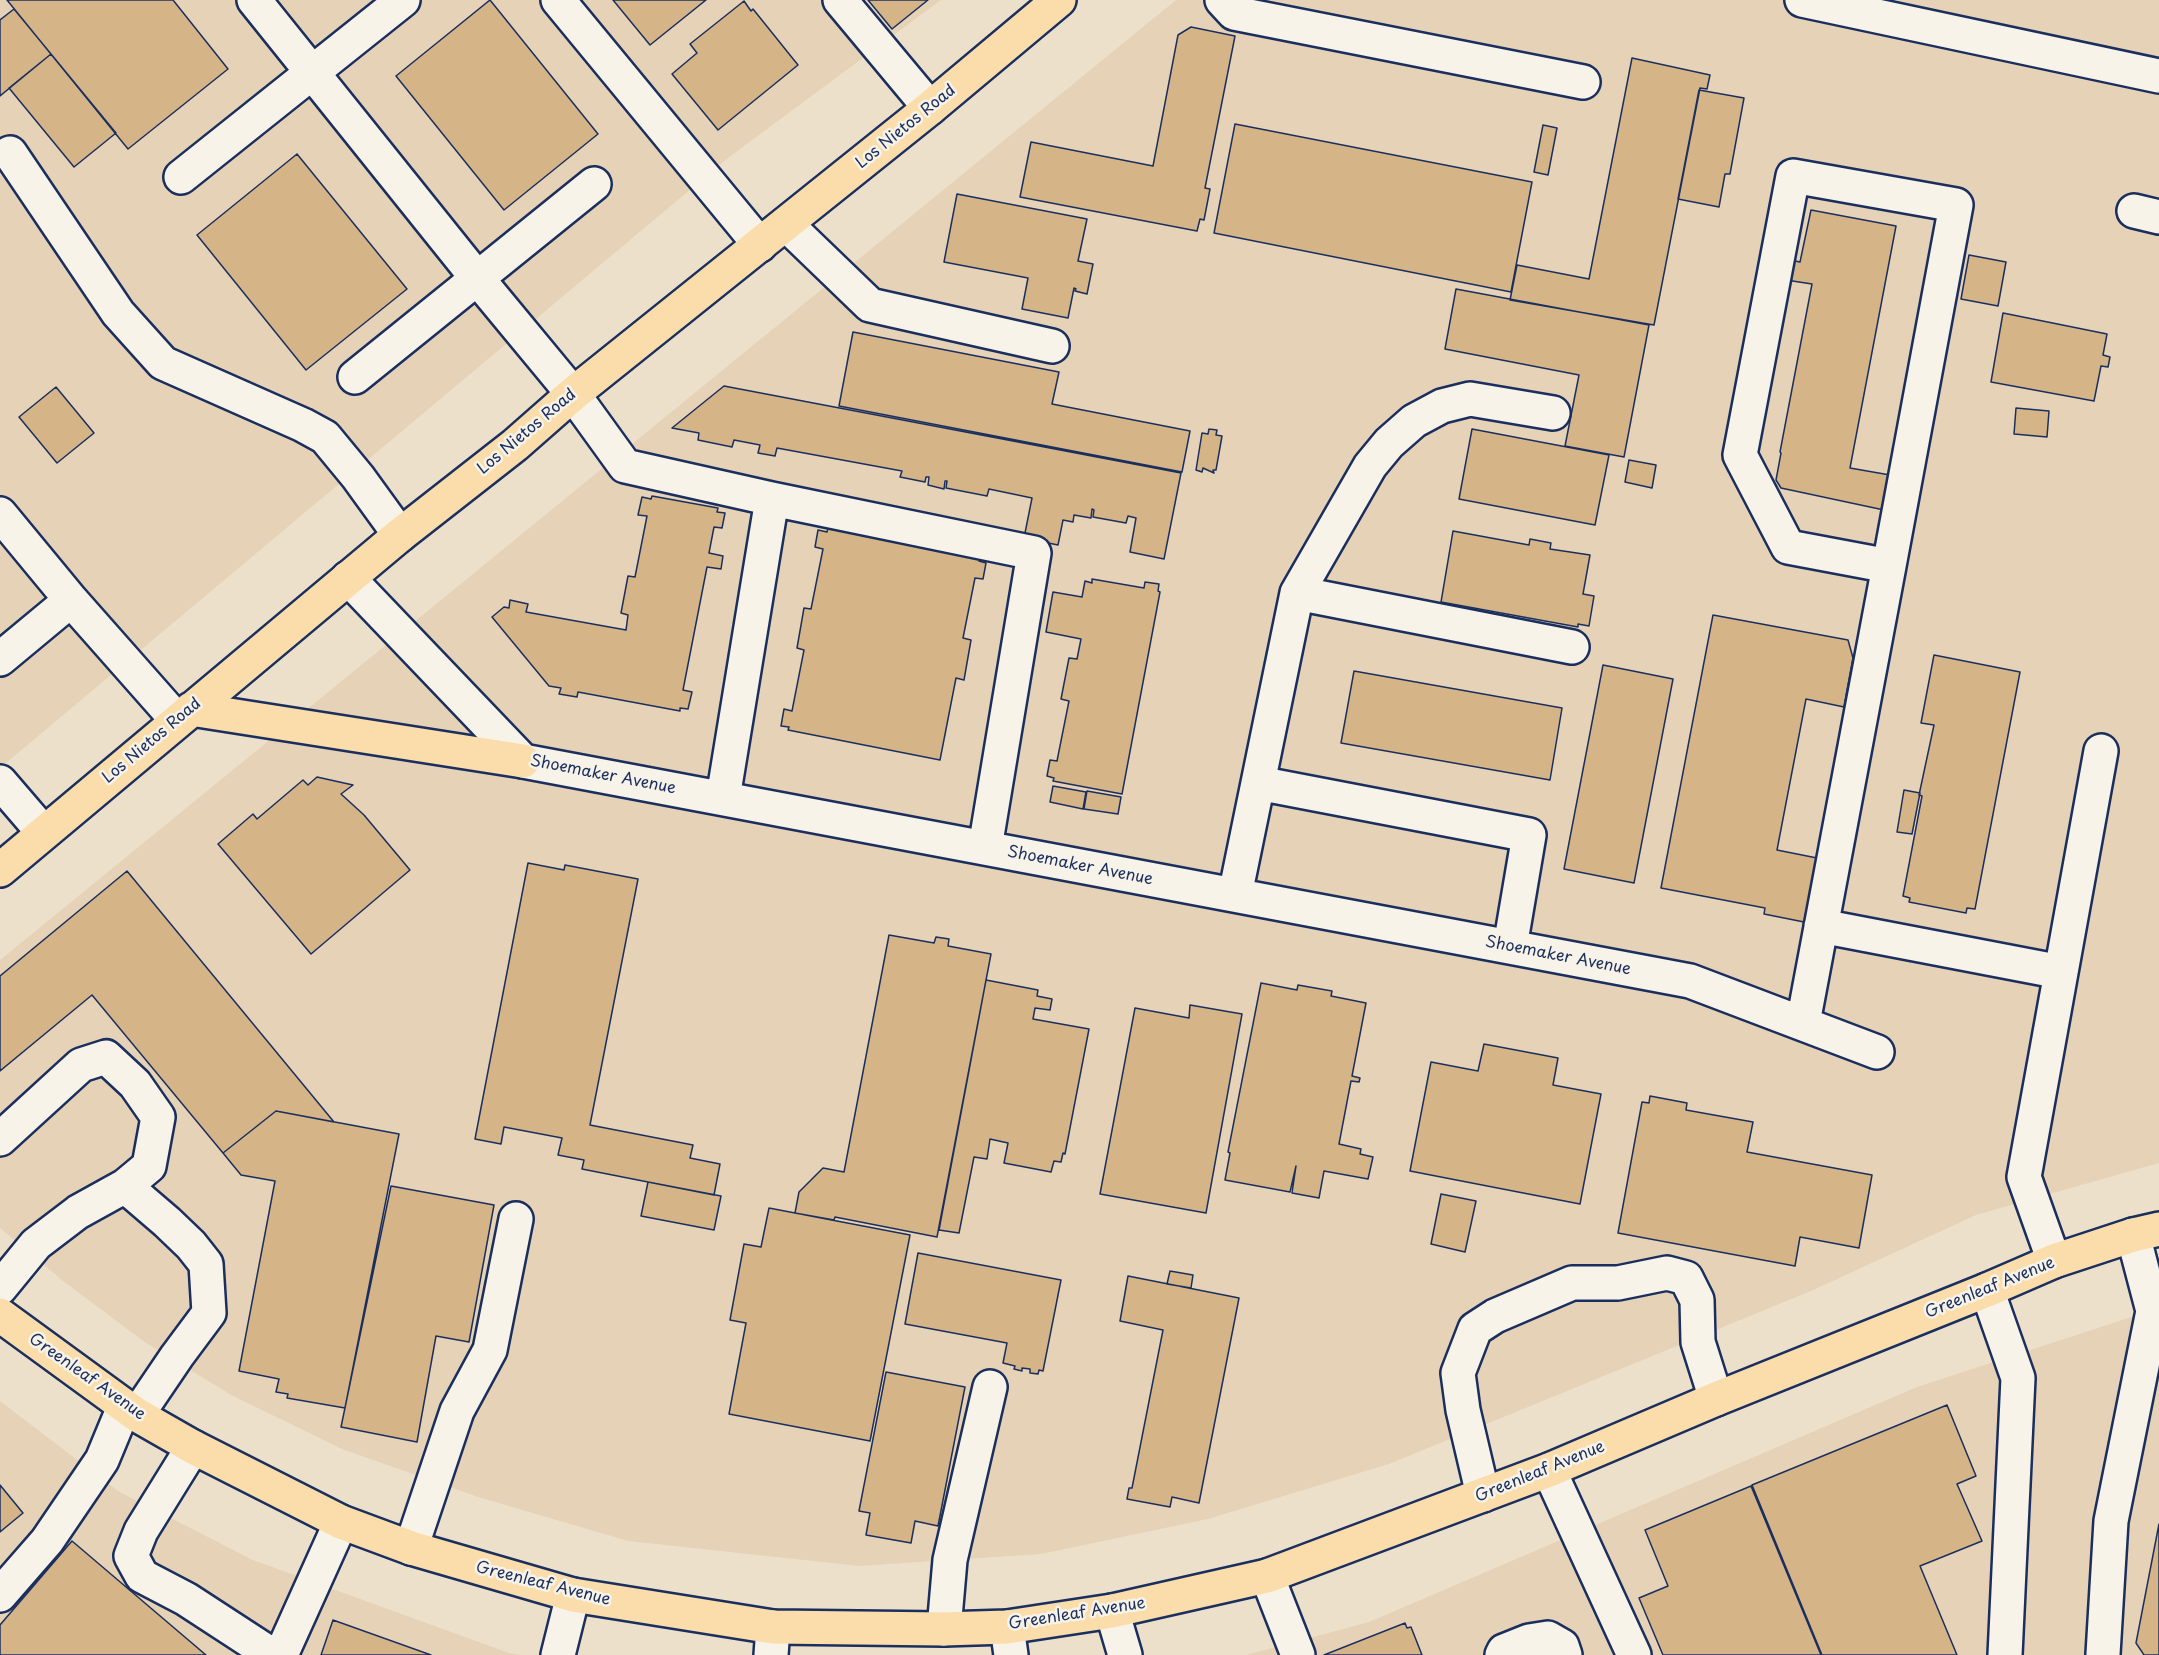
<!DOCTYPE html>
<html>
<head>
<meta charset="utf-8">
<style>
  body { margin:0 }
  canvas { display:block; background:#ede0cb }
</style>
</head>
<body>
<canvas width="2159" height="1655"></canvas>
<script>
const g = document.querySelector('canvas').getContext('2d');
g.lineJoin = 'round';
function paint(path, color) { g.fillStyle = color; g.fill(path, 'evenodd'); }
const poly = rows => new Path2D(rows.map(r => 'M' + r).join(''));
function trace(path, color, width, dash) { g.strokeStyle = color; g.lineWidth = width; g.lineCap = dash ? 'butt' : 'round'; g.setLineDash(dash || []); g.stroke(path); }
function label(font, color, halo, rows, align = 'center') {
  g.font = font + ' "Playpen Sans",sans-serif'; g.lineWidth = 5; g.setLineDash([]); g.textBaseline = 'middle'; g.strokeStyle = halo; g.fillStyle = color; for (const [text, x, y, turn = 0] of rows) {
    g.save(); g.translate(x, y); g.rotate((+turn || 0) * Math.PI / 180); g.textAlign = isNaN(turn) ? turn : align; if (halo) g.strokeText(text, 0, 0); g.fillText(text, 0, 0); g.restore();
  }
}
const built = poly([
  [0,0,941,0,728,158,0,768],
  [1176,0,2159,0,2159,1163,1976,1215,1811,1291,1389,1464,1208,1519,1041,1554,859,1566,628,1541,478,1497,342,1449,231,1395,146,1343,63,1281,0,1228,0,960],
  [2159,1308,2159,1655,1246,1655,1369,1622,1917,1387],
  [0,1401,118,1491,253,1560,509,1653,520,1655,0,1655]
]);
const building = poly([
  [7,0,173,0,228,69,128,149,7,0],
  [490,0,598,134,504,210,396,76,490,0],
  [613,0,706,0,650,45,613,0],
  [868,0,928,0,892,29,868,0],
  [744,1,751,11,753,9,798,65,718,130,672,74,697,53,690,44,744,1],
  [14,9,51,54,0,96,0,20,14,9],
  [1191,27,1235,36,1205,188,1210,189,1204,220,1200,219,1197,231,1020,197,1031,142,1153,166,1178,35,1191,27],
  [51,54,116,133,74,167,9,88,51,54],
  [1632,58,1710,75,1707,89,1700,88,1654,325,1510,300,1517,265,1589,279,1632,58],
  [1699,90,1744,98,1730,174,1725,174,1719,207,1678,199,1699,90],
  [1235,124,1532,182,1511,292,1214,233,1235,124],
  [1543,125,1557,128,1548,175,1534,172,1543,125],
  [297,154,407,289,306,370,197,235,297,154],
  [957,194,1087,219,1078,261,1093,264,1087,294,1075,291,1076,289,1074,288,1068,318,1022,309,1028,278,944,262,957,194],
  [1811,210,1896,226,1850,468,1890,475,1884,510,1781,488,1776,480,1781,453,1780,452,1812,284,1786,280,1790,260,1800,262,1811,210],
  [1969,255,2006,262,1998,306,1961,299,1969,255],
  [1456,289,1649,325,1624,457,1565,446,1579,375,1445,349,1456,289],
  [2003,313,2107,334,2103,355,2110,357,2108,367,2101,366,2094,401,1991,382,2003,313],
  [853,332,1059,372,1052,404,1190,431,1182,472,839,406,853,332],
  [724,386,1181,473,1164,559,1130,552,1136,518,1128,516,1126,523,1093,517,1094,510,1092,509,1091,518,1074,515,1073,522,1063,520,1058,545,1024,538,1032,498,989,489,987,496,946,488,947,481,945,481,944,489,928,485,929,477,926,477,925,482,900,477,902,471,777,448,775,456,758,453,760,445,734,440,732,447,698,440,699,433,672,428,724,386],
  [56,387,94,433,57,463,19,417,56,387],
  [2016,408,2049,411,2047,437,2014,434,2016,408],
  [1209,429,1217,430,1216,435,1222,436,1216,470,1213,470,1214,473,1203,468,1202,472,1196,470,1202,433,1208,434,1209,429],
  [1472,429,1609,455,1595,525,1459,499,1472,429],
  [1629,460,1656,465,1652,488,1625,482,1629,460],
  [652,496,718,508,717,512,725,513,722,528,714,527,709,553,723,556,721,569,707,567,683,690,692,692,688,709,680,708,680,711,578,692,577,697,559,694,561,688,549,686,492,617,504,607,509,608,510,600,528,604,526,612,626,630,628,615,621,613,628,576,635,577,647,516,638,515,642,497,651,499,652,496],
  [828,528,980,557,979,561,986,563,983,579,975,578,963,638,971,640,964,680,956,678,940,760,788,730,789,727,781,726,784,709,792,711,804,650,797,648,804,608,811,609,823,549,815,547,818,530,827,532,828,528],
  [1453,531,1529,545,1530,539,1551,543,1550,549,1590,555,1583,594,1594,596,1589,626,1578,624,1578,627,1441,602,1453,531],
  [1092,579,1144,588,1145,582,1159,584,1158,591,1160,592,1122,794,1053,781,1054,778,1047,776,1050,760,1057,761,1069,701,1061,699,1069,658,1077,659,1081,639,1046,632,1053,592,1082,597,1085,581,1092,583,1092,579],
  [1713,615,1848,640,1853,658,1844,707,1806,699,1777,850,1817,858,1804,922,1764,914,1765,908,1661,888,1713,615],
  [1934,655,2020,672,1975,909,1967,908,1966,913,1909,902,1910,898,1903,896,1922,796,1919,795,1934,725,1921,723,1934,655],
  [1603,665,1673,679,1634,883,1564,869,1603,665],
  [1354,671,1562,708,1550,780,1341,743,1354,671],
  [317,777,353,785,341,794,364,815,410,870,311,954,218,844,253,814,257,819,303,780,308,785,317,777],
  [1053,786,1086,792,1083,809,1050,802,1053,786],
  [1904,790,1920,793,1912,834,1897,832,1904,790],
  [1087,791,1121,797,1118,814,1084,809,1087,791],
  [528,863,564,870,565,865,638,879,590,1125,693,1145,690,1158,720,1164,714,1195,582,1169,584,1160,558,1155,562,1138,504,1127,501,1144,475,1139,528,863],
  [127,871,334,1122,276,1111,223,1153,92,995,0,1071,0,976,127,871],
  [889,935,934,943,936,937,949,939,948,946,991,954,937,1237,835,1217,834,1220,795,1213,799,1192,823,1168,844,1172,889,935],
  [986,980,1038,990,1037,996,1052,999,1050,1010,1035,1008,1033,1019,1089,1029,1065,1154,1063,1153,1061,1162,1054,1161,1051,1172,1004,1163,1008,1143,990,1139,987,1159,974,1157,959,1233,939,1230,986,980],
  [1261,983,1297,990,1298,985,1332,991,1331,996,1366,1003,1352,1076,1360,1078,1359,1082,1351,1081,1339,1144,1361,1149,1360,1154,1373,1157,1368,1179,1324,1171,1319,1198,1292,1193,1296,1166,1290,1192,1225,1180,1230,1153,1228,1152,1261,983],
  [1190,1005,1242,1014,1206,1213,1100,1194,1135,1008,1189,1018,1190,1005],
  [1484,1044,1558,1058,1553,1085,1601,1094,1580,1204,1410,1171,1431,1062,1478,1071,1484,1044],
  [1650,1096,1687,1103,1686,1110,1753,1122,1747,1152,1872,1175,1859,1248,1800,1237,1795,1266,1618,1233,1642,1102,1649,1103,1650,1096],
  [276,1111,399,1134,345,1408,287,1398,288,1394,276,1392,279,1379,239,1371,275,1181,241,1175,223,1153,276,1111],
  [648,1182,721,1196,714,1230,641,1216,648,1182],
  [391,1186,494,1205,469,1342,436,1336,417,1442,341,1427,391,1186],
  [1441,1194,1476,1201,1465,1252,1431,1244,1441,1194],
  [769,1208,910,1235,870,1441,729,1414,746,1323,730,1320,744,1244,761,1247,769,1208],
  [918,1253,1061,1280,1043,1371,1039,1370,1038,1374,1030,1373,1030,1369,1022,1368,1022,1371,1014,1369,1015,1366,1003,1363,1007,1343,905,1324,918,1253],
  [1170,1271,1193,1275,1191,1288,1167,1284,1170,1271],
  [1128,1276,1239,1298,1199,1503,1172,1497,1170,1507,1127,1499,1129,1488,1132,1488,1163,1330,1120,1321,1128,1276],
  [886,1372,965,1387,938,1526,915,1521,911,1543,866,1535,870,1513,859,1511,886,1372],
  [1947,1405,1976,1476,1957,1484,1982,1541,1920,1566,1957,1655,1822,1655,1752,1485,1947,1405],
  [0,1485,23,1513,0,1532,0,1485],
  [1751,1486,1821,1655,1663,1655,1639,1598,1668,1586,1645,1530,1751,1486],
  [2159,1524,2159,1655,2144,1655,2136,1643,2159,1524],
  [72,1541,206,1655,0,1655,0,1625,72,1541],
  [333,1620,431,1655,321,1655,333,1620],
  [1405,1623,1407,1628,1411,1627,1422,1655,1324,1655,1405,1623]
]);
const minor = poly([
  [254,0,477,278,573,394,625,466,772,499,1034,553,985,848],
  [558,0,760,245],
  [840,0,930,108],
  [1222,0,1234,13,1583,82],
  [1802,0,2159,76],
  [10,153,118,313,163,363,303,425,325,437,358,477,400,535],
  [181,177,403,0],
  [2134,211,2159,217],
  [786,224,870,305,1052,346],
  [355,377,594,184],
  [0,514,71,600,0,659],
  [348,578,523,761,1690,981,1877,1052],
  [1297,593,1370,466,1389,443,1414,421,1442,406,1470,399,1553,413],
  [71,600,177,720],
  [0,782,43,832],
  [1258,783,1297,593,1572,647],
  [723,798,772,499],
  [1235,895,1258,783,1529,835,1510,947],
  [1821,926,2061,972],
  [1803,1023,1889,566,1956,205,1793,176,1740,455,1788,547,1889,566],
  [0,1139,81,1065,106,1057,135,1084,158,1117,149,1166,125,1186,167,1222,191,1245,206,1264,209,1313,177,1356,137,1415],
  [2054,1261,2024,1177,2101,751],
  [0,1288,36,1244,78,1212,125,1186],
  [1987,1290,2018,1378,2005,1655],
  [193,1447,141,1531,131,1556,142,1576,186,1599,272,1655],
  [1549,1470,1634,1655],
  [1483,1495,1463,1410,1458,1373,1475,1329,1495,1316,1572,1283,1618,1283,1667,1273,1686,1278,1697,1300,1698,1342,1716,1399],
  [411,1548,457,1411,490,1350,516,1219],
  [1267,1576,1298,1655],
  [0,1595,47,1541,102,1460,124,1407],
  [1112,1611,1125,1655],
  [1007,1627,1011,1655],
  [944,1629,950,1560,990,1387],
  [2103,1654,2111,1521,2153,1311,2133,1235],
  [281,1655,341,1522],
  [558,1655,573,1595],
  [771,1655,773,1627],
  [1502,1655,1504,1651,1529,1641,1548,1638,1562,1646,1565,1655]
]);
const major = poly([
  [191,709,523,761],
  [0,870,400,535,515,445,573,394,930,108,1059,0],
  [0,1315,137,1415,193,1447,341,1522,411,1548,573,1595,773,1627,944,1629,1007,1627,1112,1611,1267,1576,1549,1470,1716,1399,1987,1290,2054,1261,2133,1235,2159,1229]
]);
const streetNames = [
  ["Los Nietos Road",906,127,-39],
  ["Los Nietos Road",527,432,-40],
  ["Los Nietos Road",152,741,-40],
  ["Shoemaker Avenue",603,775,11],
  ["Shoemaker Avenue",1080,866,11],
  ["Shoemaker Avenue",1558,956,11],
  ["Greenleaf Avenue",1990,1288,-22],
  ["Greenleaf Avenue",87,1377,35],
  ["Greenleaf Avenue",1540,1472,-22],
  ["Greenleaf Avenue",543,1584,14],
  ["Greenleaf Avenue",1077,1614,-9]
];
paint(built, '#e6d3b7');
paint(building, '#d5b588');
trace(building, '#1b2f5e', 1.5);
trace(minor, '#1b2f5e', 38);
trace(major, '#1b2f5e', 38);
trace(minor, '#f7f3e8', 33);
trace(major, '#faddab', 33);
label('16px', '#1b2f5e', '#f7f3e8', streetNames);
</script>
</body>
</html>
